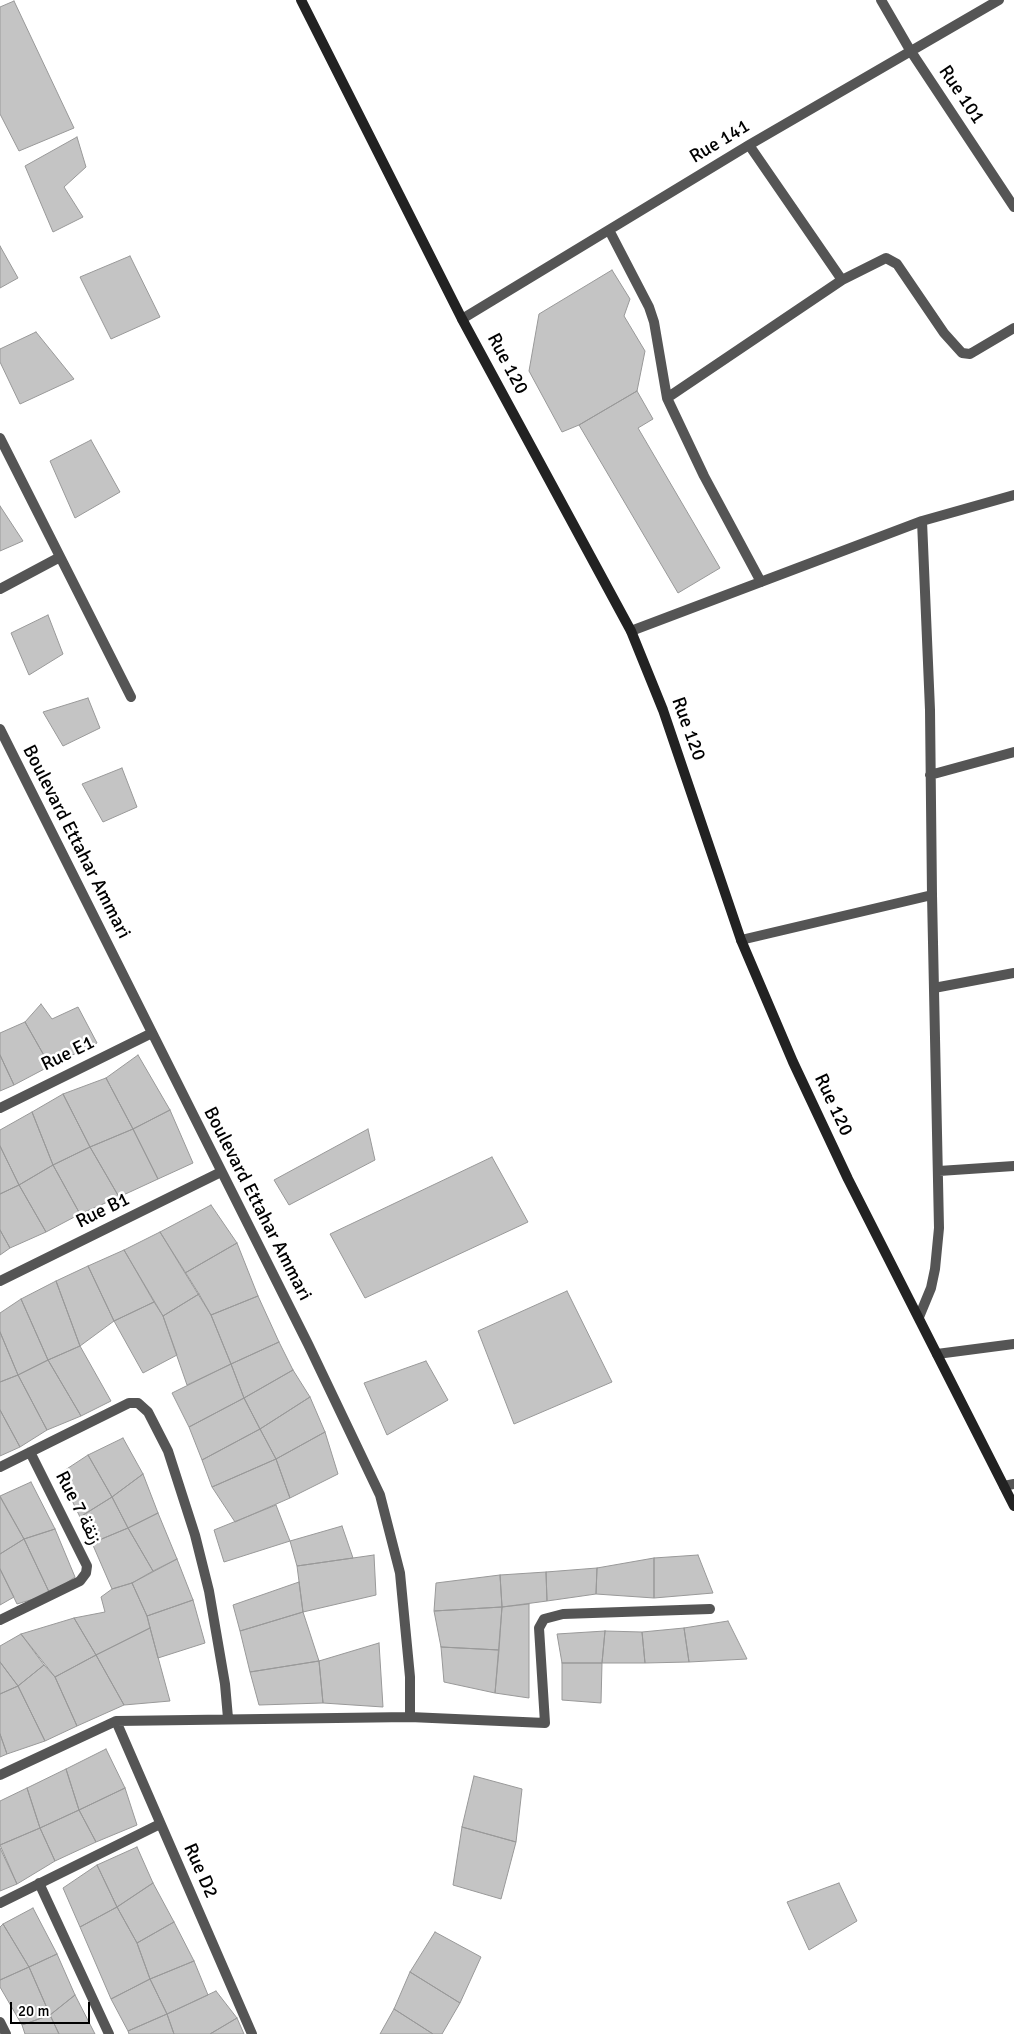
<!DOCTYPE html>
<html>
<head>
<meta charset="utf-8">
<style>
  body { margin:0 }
  #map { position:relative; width:1014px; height:2034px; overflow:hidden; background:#fff; font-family:Signika,sans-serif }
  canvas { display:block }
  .scale { position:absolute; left:10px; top:2002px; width:80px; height:22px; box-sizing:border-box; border:2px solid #000; border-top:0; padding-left:6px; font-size:15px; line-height:18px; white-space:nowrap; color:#000; -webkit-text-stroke:4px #fff; paint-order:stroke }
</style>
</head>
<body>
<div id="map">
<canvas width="1014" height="2034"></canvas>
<div class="scale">20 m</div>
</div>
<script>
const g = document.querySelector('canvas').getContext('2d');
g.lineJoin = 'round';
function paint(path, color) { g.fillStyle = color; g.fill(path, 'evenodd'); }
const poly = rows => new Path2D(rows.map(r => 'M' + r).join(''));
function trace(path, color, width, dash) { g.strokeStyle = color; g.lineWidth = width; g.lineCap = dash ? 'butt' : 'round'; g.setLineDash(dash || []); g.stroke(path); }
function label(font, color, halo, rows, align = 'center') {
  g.font = font + ' Signika,Vazirmatn,sans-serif'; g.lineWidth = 5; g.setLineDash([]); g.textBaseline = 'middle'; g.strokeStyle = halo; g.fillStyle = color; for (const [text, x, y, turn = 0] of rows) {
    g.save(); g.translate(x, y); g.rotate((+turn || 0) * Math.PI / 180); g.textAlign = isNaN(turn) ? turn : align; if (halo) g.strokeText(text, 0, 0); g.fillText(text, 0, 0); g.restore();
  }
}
const building = poly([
  [14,1,74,128,19,151,0,114,0,7,14,1],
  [77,137,86,167,64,187,83,217,53,232,25,166,77,137],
  [0,246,18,278,0,288,0,246],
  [130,256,160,317,111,339,80,277,130,256],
  [612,270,630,299,624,316,645,351,637,391,579,425,562,432,529,371,539,314,612,270],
  [36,332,74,379,20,404,0,362,0,349,36,332],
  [637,391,653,419,638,428,720,568,678,593,579,425,637,391],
  [91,440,120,492,75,518,50,461,91,440],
  [0,506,23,541,0,551,0,506],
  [48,615,63,654,29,675,11,633,48,615],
  [88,698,100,728,63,746,43,712,88,698],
  [122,768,137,807,103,822,82,784,122,768],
  [41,1004,52,1019,78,1007,97,1043,50,1066,25,1022,41,1004],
  [25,1022,50,1066,14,1085,0,1055,0,1033,25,1022],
  [0,1055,14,1085,0,1091,0,1055],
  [138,1055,170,1110,133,1129,106,1078,138,1055],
  [106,1078,133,1129,90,1147,63,1094,106,1078],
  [63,1094,90,1147,53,1165,32,1112,63,1094],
  [170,1110,193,1163,158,1179,133,1129,170,1110],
  [32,1112,53,1165,19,1185,0,1146,0,1130,32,1112],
  [133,1129,158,1179,119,1197,90,1147,133,1129],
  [368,1129,375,1160,289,1205,274,1180,368,1129],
  [0,1146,19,1185,0,1194,0,1146],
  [90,1147,119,1197,80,1214,53,1165,90,1147],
  [492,1157,528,1222,365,1298,330,1234,492,1157],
  [53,1165,80,1214,46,1232,19,1185,53,1165],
  [19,1185,46,1232,10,1248,0,1230,0,1194,19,1185],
  [211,1205,237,1243,185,1273,160,1232,211,1205],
  [0,1230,10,1248,0,1255,0,1230],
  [160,1232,199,1294,163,1316,124,1250,160,1232],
  [237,1243,258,1296,211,1315,185,1273,237,1243],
  [124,1250,154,1302,114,1321,88,1266,124,1250],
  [88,1266,114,1321,80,1346,56,1281,88,1266],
  [56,1281,80,1346,48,1360,21,1299,56,1281],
  [567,1291,612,1382,514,1424,478,1331,567,1291],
  [199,1294,211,1315,231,1364,187,1385,163,1316,199,1294],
  [258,1296,279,1342,231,1364,211,1315,258,1296],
  [21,1299,48,1360,18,1375,0,1332,0,1313,21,1299],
  [154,1302,163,1316,177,1355,143,1373,114,1321,154,1302],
  [0,1332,18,1375,0,1382,0,1332],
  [279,1342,293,1370,244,1398,231,1364,279,1342],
  [80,1346,111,1401,81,1416,48,1360,80,1346],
  [48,1360,81,1416,47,1430,18,1375,48,1360],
  [426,1361,448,1400,387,1435,364,1383,426,1361],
  [231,1364,244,1398,189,1427,172,1393,231,1364],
  [293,1370,310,1397,260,1429,244,1398,293,1370],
  [18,1375,47,1430,20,1447,0,1410,0,1382,18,1375],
  [310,1397,325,1432,276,1459,260,1429,310,1397],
  [244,1398,260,1429,202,1460,189,1427,244,1398],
  [0,1410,20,1447,0,1456,0,1410],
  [260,1429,276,1459,212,1487,202,1460,260,1429],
  [325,1432,338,1474,290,1498,276,1459,325,1432],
  [123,1438,143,1474,112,1497,88,1455,123,1438],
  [88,1455,112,1497,80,1517,59,1474,88,1455],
  [276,1459,290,1498,235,1522,212,1487,276,1459],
  [143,1474,158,1513,128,1528,112,1497,143,1474],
  [31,1482,55,1529,24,1539,0,1496,31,1482],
  [0,1497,24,1539,0,1554,0,1497],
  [112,1497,128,1528,92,1543,80,1517,112,1497],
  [276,1505,290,1541,224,1562,214,1530,276,1505],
  [158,1513,177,1559,153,1571,128,1528,158,1513],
  [342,1526,353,1558,297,1566,290,1541,342,1526],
  [128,1528,153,1571,132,1583,112,1589,92,1543,128,1528],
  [55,1529,75,1577,50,1594,24,1539,55,1529],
  [24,1539,50,1594,17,1604,0,1569,0,1554,24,1539],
  [374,1555,376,1595,303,1612,297,1566,374,1555],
  [698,1555,713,1593,654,1598,654,1558,698,1555],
  [654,1558,654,1598,596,1594,597,1568,654,1558],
  [177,1559,193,1600,147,1616,132,1583,177,1559],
  [597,1568,596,1594,547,1601,546,1572,597,1568],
  [0,1569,14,1597,0,1605,0,1569],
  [546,1572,547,1601,502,1607,500,1575,546,1572],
  [500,1575,502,1607,434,1611,436,1583,500,1575],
  [299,1582,303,1612,240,1631,233,1605,299,1582],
  [132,1583,147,1616,150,1628,96,1655,74,1618,105,1612,101,1597,112,1589,132,1583],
  [193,1600,205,1643,158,1658,147,1616,193,1600],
  [529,1604,529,1698,495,1693,502,1607,529,1604],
  [502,1607,499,1650,441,1647,434,1611,502,1607],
  [303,1612,319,1661,250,1672,240,1631,303,1612],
  [74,1618,96,1655,55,1677,21,1634,74,1618],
  [728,1621,747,1659,689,1662,684,1628,728,1621],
  [150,1628,170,1701,124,1705,96,1655,150,1628],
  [684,1628,689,1662,645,1663,642,1632,684,1628],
  [605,1631,642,1632,645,1663,602,1663,605,1631],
  [605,1631,602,1663,562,1663,557,1634,605,1631],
  [21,1634,44,1665,18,1686,0,1662,0,1646,21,1634],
  [379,1643,383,1707,323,1703,319,1661,379,1643],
  [441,1647,499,1650,495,1693,444,1682,441,1647],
  [96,1655,124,1705,77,1726,55,1677,96,1655],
  [319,1661,323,1703,259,1705,250,1672,319,1661],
  [0,1662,18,1686,0,1694,0,1662],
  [562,1663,602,1663,601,1703,562,1700,562,1663],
  [44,1665,55,1677,77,1726,45,1741,18,1686,44,1665],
  [18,1686,45,1741,7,1754,0,1734,0,1694,18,1686],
  [0,1734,7,1754,0,1757,0,1734],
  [106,1749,125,1788,79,1810,66,1769,106,1749],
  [66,1769,79,1810,40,1828,27,1788,66,1769],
  [474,1776,522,1789,516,1842,462,1827,474,1776],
  [27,1788,40,1828,0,1845,0,1801,27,1788],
  [125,1788,137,1825,96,1842,79,1810,125,1788],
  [79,1810,96,1842,55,1861,40,1828,79,1810],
  [462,1827,516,1842,501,1899,453,1885,462,1827],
  [40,1828,55,1861,17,1884,0,1845,40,1828],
  [137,1847,153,1883,117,1907,97,1865,137,1847],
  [0,1848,17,1884,0,1891,0,1848],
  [97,1865,117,1907,80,1927,63,1888,97,1865],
  [153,1883,174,1922,137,1943,117,1907,153,1883],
  [839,1883,857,1921,809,1950,787,1902,839,1883],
  [117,1907,137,1943,150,1979,111,1999,80,1927,117,1907],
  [33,1908,57,1954,29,1967,3,1924,33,1908],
  [174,1922,194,1961,150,1979,137,1943,174,1922],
  [3,1924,29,1967,0,1980,0,1927,3,1924],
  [435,1932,481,1957,460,2003,410,1972,435,1932],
  [57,1954,75,1995,50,2015,29,1967,57,1954],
  [194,1961,208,1995,167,2014,150,1979,194,1961],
  [29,1967,50,2015,22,2025,0,1987,0,1980,29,1967],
  [410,1972,460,2003,442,2034,433,2034,394,2009,410,1972],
  [150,1979,167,2014,128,2031,111,1999,150,1979],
  [216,1991,237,2018,210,2034,174,2034,167,2014,216,1991],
  [75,1995,95,2034,59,2034,50,2015,75,1995],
  [394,2009,433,2034,380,2034,394,2009],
  [167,2014,174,2034,129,2034,128,2031,167,2014],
  [50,2015,59,2034,25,2034,22,2025,50,2015],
  [237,2018,244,2034,210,2034,237,2018]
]);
const street = poly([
  [881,0,910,50,1014,207],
  [749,145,842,280],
  [609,230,649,307,654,322,667,398,704,476,761,582],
  [462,319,749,145,999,0],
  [667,398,842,280,886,258,897,264,944,333,962,353,970,354,1014,328],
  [0,438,131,697],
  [0,589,60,557],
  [631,631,922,521,1014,495],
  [0,729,308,1344,380,1495,400,1573,410,1677,410,1717],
  [930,775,1014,752],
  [741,940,932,895],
  [934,988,1014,973],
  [0,1108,152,1033],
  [939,1171,1014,1166],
  [0,1281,221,1172],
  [919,1317,931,1288,935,1269,939,1228,932,895,930,710,922,521],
  [937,1354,1014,1344],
  [0,1467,129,1403,138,1403,148,1412,168,1451,195,1535,209,1591,225,1684,228,1718],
  [1004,1486,1014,1484],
  [0,1620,80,1581,86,1573,87,1566,30,1452],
  [116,1721,252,2034],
  [0,1775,116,1721,410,1717,545,1723,539,1628,544,1619,563,1614,710,1609],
  [39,1883,109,2034],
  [0,1903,160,1824],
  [0,2022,6,2034]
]);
const secondary = poly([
  [301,0,462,319,631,631,663,710,741,940,793,1062,848,1179,1014,1506]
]);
const streetNames = [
  ["Rue 101",961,95,56],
  ["Rue 141",720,142,-31],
  ["Rue 120",507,364,62],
  ["Rue 120",688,729,70],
  ["Boulevard Ettahar Ammari",76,842,63],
  ["Rue E1",68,1054,-26],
  ["Rue 120",833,1105,65],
  ["Boulevard Ettahar Ammari",257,1204,63],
  ["Rue B1",103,1211,-26],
  ["Rue 7 زنقة",78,1508,63],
  ["Rue D2",200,1871,66]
];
paint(building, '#c4c4c4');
trace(building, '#999', 1);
trace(street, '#555', 10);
trace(secondary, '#222', 10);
label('19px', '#000', '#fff', streetNames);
</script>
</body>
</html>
